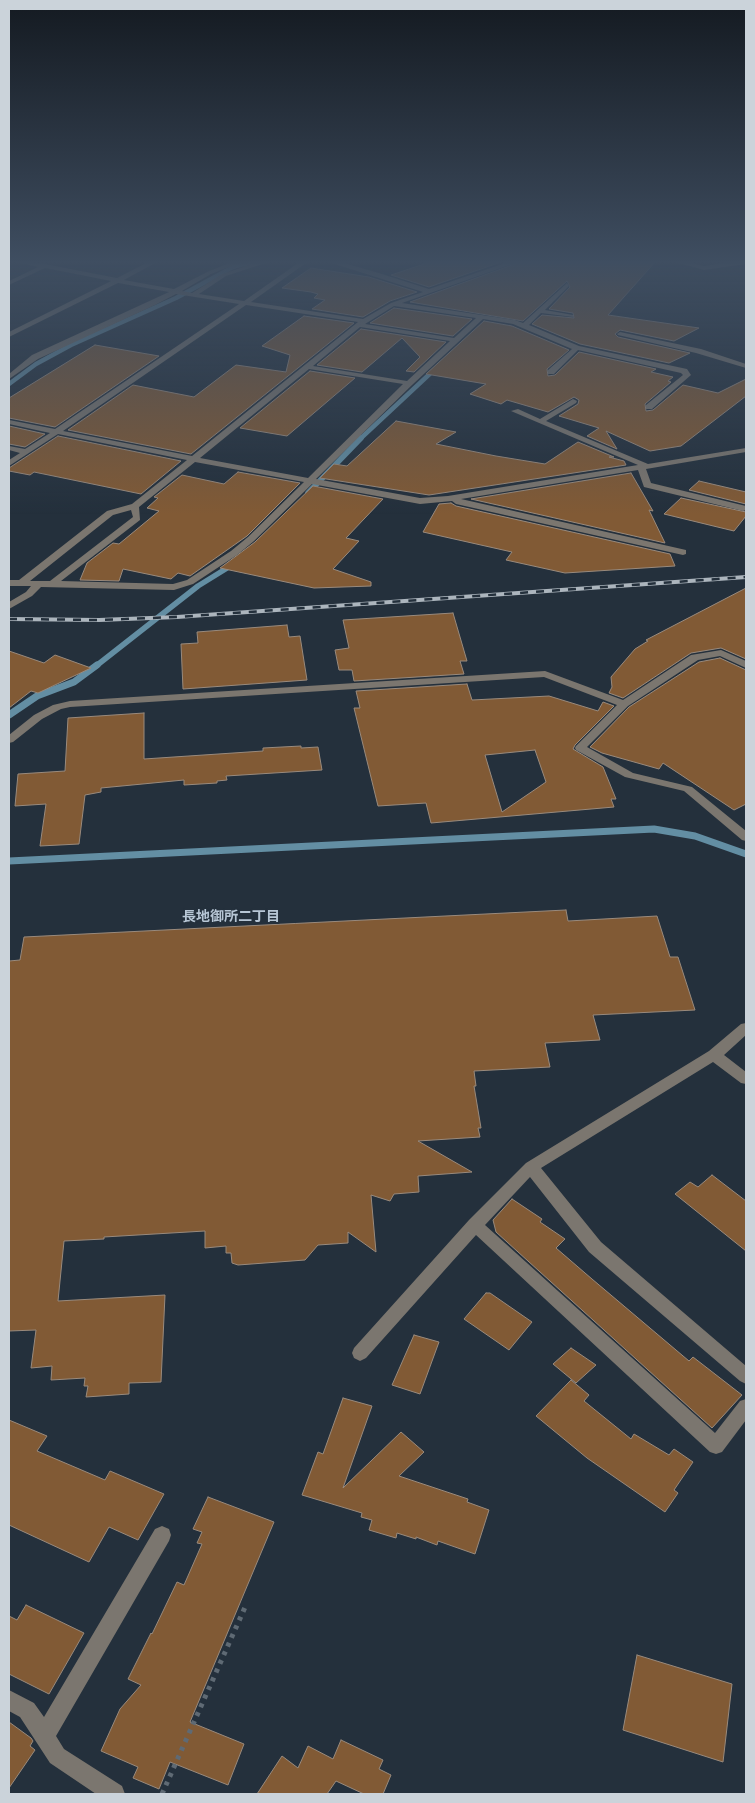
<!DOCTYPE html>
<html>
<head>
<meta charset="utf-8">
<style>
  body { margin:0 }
  #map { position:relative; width:755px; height:1803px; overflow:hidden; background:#24303c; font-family:"DM Sans",sans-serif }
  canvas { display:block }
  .frame { position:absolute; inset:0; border:10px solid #cbd3da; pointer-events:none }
</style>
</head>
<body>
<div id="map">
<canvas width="755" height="1803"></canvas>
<div class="frame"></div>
</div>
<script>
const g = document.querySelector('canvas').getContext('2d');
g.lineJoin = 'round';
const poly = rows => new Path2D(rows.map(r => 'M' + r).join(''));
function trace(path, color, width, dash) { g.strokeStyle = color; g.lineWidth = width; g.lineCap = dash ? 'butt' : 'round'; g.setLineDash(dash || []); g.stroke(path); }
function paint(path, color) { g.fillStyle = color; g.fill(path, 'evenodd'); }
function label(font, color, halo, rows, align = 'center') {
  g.font = font + ' "DM Sans","Noto Sans JP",sans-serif'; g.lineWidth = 4; g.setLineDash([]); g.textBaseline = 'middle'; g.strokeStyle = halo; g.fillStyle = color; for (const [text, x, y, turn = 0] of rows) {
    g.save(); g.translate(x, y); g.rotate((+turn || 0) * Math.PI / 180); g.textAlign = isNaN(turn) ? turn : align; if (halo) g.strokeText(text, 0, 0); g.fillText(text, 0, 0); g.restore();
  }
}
const streamFar2 = poly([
  [9,384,36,364,71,345,176,298,233,267,256,261],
  [360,439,435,369]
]);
const streamFar1 = poly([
  [308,493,361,438],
  [96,666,198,586,232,565]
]);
const stream = poly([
  [9,715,37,696,74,682,97,665],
  [9,861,654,829,695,836,746,854]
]);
const building = poly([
  [433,261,504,261,429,287,391,275,433,261],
  [523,261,656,261,608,315,699,328,674,341,620,330,615,334,618,337,690,353,669,363,580,344,532,324,542,315,574,318,573,313,549,309,570,287,567,281,523,321,410,302,523,261],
  [311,268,369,277,417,292,390,301,363,317,312,309,325,300,314,298,318,294,311,292,282,288,311,268],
  [394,308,472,319,453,336,370,323,394,308],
  [304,316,354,323,191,454,68,430,133,385,194,397,236,365,286,372,290,355,262,346,304,316],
  [484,321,512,326,569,350,547,369,548,376,555,375,579,352,656,369,651,372,673,377,668,381,671,382,645,404,646,411,653,410,683,385,718,393,746,379,746,396,681,446,650,451,606,431,617,449,587,436,599,428,559,416,578,404,579,400,574,397,548,412,507,400,501,404,470,394,486,384,426,374,484,321],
  [361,329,446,342,414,372,406,371,420,357,402,338,362,372,317,365,361,329],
  [95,345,159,356,55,427,9,418,9,398,95,345],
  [310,371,355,378,287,436,240,428,310,371],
  [396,421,456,432,436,444,496,456,545,464,578,442,614,457,609,457,624,461,626,465,429,495,320,478,334,464,347,466,396,421],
  [9,426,45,434,25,447,9,444,9,426],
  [58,436,181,461,141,494,34,472,30,475,9,471,9,468,58,436],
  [238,472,300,483,247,536,190,576,178,573,171,579,123,569,119,581,80,580,87,563,113,543,119,544,159,511,147,508,158,498,154,497,182,475,224,484,238,472],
  [631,473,653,511,649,510,665,543,471,499,631,473],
  [699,481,746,492,746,504,689,490,699,481],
  [313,486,383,499,346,538,359,541,333,569,371,582,371,586,314,588,220,568,255,542,313,486],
  [681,498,746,512,746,516,734,531,664,514,681,498],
  [451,503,456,506,670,554,675,566,565,573,506,560,512,552,423,532,439,504,451,503],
  [746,588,746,659,721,648,691,653,623,698,609,693,612,687,611,677,635,649,648,641,646,640,746,588],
  [453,613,467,661,460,661,464,674,354,681,352,670,339,670,335,650,349,648,343,620,453,613],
  [287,625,289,637,300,636,307,680,183,689,181,644,198,643,197,632,287,625],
  [9,651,44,663,55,655,91,668,38,693,31,691,9,708,9,651],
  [720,658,746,670,746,804,734,810,663,763,659,769,602,753,590,747,629,707,699,662,720,658],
  [467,684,472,700,549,696,598,711,603,702,614,706,575,745,573,749,603,767,616,799,611,799,614,807,431,823,426,803,378,806,354,708,360,708,356,691,467,684],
  [535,750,546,782,502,812,485,755,535,750],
  [144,713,144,759,263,751,263,748,301,746,301,748,318,747,322,770,226,776,227,780,217,781,217,783,184,785,184,780,101,788,101,792,85,795,79,844,40,846,46,804,15,806,18,774,65,771,68,718,144,713],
  [566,910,568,921,657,916,670,957,678,957,695,1010,593,1015,600,1040,545,1043,550,1067,474,1071,476,1086,474,1086,481,1128,478,1128,480,1137,418,1141,472,1172,418,1176,419,1192,394,1194,390,1201,371,1195,376,1252,348,1232,348,1243,318,1245,305,1260,238,1265,232,1263,231,1253,226,1253,226,1246,205,1248,205,1231,104,1237,104,1239,64,1241,58,1301,165,1295,161,1382,129,1383,129,1394,86,1397,88,1386,84,1386,85,1378,51,1380,52,1366,31,1368,36,1330,9,1331,9,961,20,960,24,937,566,910],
  [712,1175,746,1201,746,1251,675,1194,690,1182,698,1187,712,1175],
  [512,1199,542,1219,540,1222,565,1239,556,1248,592,1279,689,1361,693,1357,742,1395,712,1428,496,1232,493,1220,512,1199],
  [486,1293,490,1293,532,1322,509,1350,464,1319,486,1293],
  [414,1335,439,1342,420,1394,392,1385,414,1335],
  [571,1348,596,1365,576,1383,553,1364,571,1348],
  [571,1380,589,1395,584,1401,631,1439,634,1434,669,1455,674,1449,693,1462,674,1490,678,1493,665,1512,587,1458,536,1416,571,1380],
  [343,1398,372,1406,343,1488,401,1432,424,1452,399,1476,468,1499,467,1502,489,1510,475,1554,438,1541,437,1545,416,1537,416,1539,397,1533,396,1538,369,1530,372,1520,361,1517,362,1513,302,1495,318,1452,323,1454,343,1398],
  [9,1420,47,1436,37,1451,105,1480,110,1471,164,1494,138,1540,109,1527,89,1562,9,1525,9,1420],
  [208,1497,274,1522,190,1722,244,1744,228,1785,170,1762,159,1789,133,1778,138,1767,101,1751,120,1709,141,1685,128,1679,151,1633,152,1634,177,1582,184,1585,202,1544,197,1543,202,1532,193,1529,208,1497],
  [26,1605,84,1633,49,1694,9,1674,9,1616,17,1620,26,1605],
  [637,1655,732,1684,723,1762,623,1730,637,1655],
  [9,1722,31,1738,33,1741,30,1746,35,1750,9,1788,9,1722],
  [341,1740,383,1760,379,1769,391,1775,383,1794,364,1794,336,1781,327,1794,257,1794,282,1756,298,1768,308,1746,333,1759,341,1740]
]);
const path = poly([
  [162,1794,246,1605]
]);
const minor = poly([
  [13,261,45,264,117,278,150,261,159,261,124,280,174,289,207,272,234,261,244,261,211,274,182,291,192,293,222,274,261,261,272,261,226,276,199,294,244,301,301,261,309,261,251,302,363,319,391,303,423,292,325,261,337,261,379,273,429,289,511,261,521,261,402,303,515,320,523,323,567,283,569,286,545,310,573,315,573,317,541,313,529,325,579,346,687,369,691,375,652,409,646,409,646,405,683,375,681,373,578,350,554,374,548,374,548,370,572,349,513,324,483,319,412,385,316,479,420,498,448,496,638,465,511,411,518,409,540,419,573,399,577,401,576,403,546,421,648,464,746,448,746,452,646,469,651,483,746,506,746,510,743,511,644,487,638,470,461,499,686,550,686,554,683,555,456,504,452,501,420,504,312,484,254,541,237,555,193,584,174,590,41,587,32,596,9,609,9,602,26,592,31,586,9,586,9,580,19,580,107,511,132,504,187,460,58,434,9,466,9,460,20,453,9,450,9,446,25,449,50,433,9,424,9,420,55,429,239,304,176,294,155,305,38,359,9,379,9,374,32,355,169,292,118,283,9,337,9,332,111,281,45,268,9,285,9,281,38,267,13,261],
  [246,305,358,322,192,456,63,431,246,305],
  [394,306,476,318,454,338,365,324,394,306],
  [360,327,450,341,407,381,313,366,360,327],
  [309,369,403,384,308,478,200,458,309,369],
  [195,462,304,482,248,537,231,551,187,580,173,584,61,581,140,520,139,507,195,462],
  [131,510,133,517,50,581,30,581,113,515,131,510],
  [671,261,684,261,704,266,737,261,746,261,746,264,704,270,671,261],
  [620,332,701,349,746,364,746,368,696,353,618,335,617,334,620,332],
  [721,650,746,661,746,668,720,656,698,660,628,706,587,747,633,773,692,787,746,831,746,841,742,840,684,791,625,777,576,750,575,748,576,746,617,705,544,677,70,707,61,709,42,719,13,742,9,743,9,735,34,715,53,705,70,701,545,671,623,700,691,655,721,650],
  [746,1023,746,1035,724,1055,746,1072,746,1084,741,1083,713,1062,541,1168,601,1242,746,1366,746,1384,740,1381,589,1252,530,1177,485,1225,715,1433,740,1401,746,1399,746,1420,722,1452,716,1454,710,1452,476,1235,366,1358,360,1361,354,1358,352,1353,354,1348,469,1220,526,1163,709,1051,741,1024,746,1023],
  [162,1526,169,1529,171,1535,169,1541,56,1736,64,1749,122,1786,125,1794,96,1794,50,1763,20,1717,9,1711,9,1690,34,1703,44,1717,155,1529,162,1526]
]);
const rail = poly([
  [9,619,99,620,177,617,746,577]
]);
const neighbourhoodNames = [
  ["長地御所二丁目",231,917]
];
trace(streamFar2, '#638ea3', 4.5);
trace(streamFar1, '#638ea3', 5.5);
trace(stream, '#638ea3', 7);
paint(building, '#815a35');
trace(building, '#998a7d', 1);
trace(path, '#5f6a74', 5, [4, 5.5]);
paint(minor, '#7b766f');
trace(rail, '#acb5bd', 4);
trace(rail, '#24303c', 2.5, [8]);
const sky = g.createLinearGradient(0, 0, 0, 514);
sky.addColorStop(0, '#141a21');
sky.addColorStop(0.51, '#3f4e61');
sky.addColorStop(1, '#3f4e6100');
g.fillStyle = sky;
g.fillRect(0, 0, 755, 514);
label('bold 14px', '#b7c6d5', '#24303c', neighbourhoodNames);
</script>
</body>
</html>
